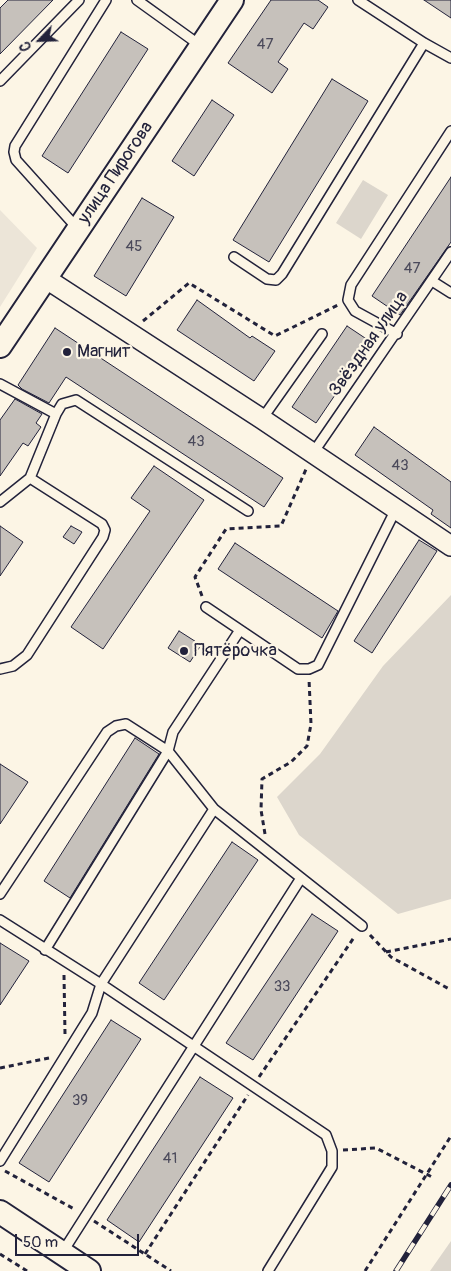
<!DOCTYPE html>
<html>
<head>
<meta charset="utf-8">
<style>
  body { margin:0 }
  #map { position:relative; width:451px; height:1271px; overflow:hidden; background:#fcf5e5; font-family:Pangolin,sans-serif }
  canvas { display:block }
  .north { position:absolute; left:15px; top:15px; width:50px; height:50px; -webkit-text-stroke:4px #fcf5e5; paint-order:stroke; rotate:246deg; font-size:14px; font-weight:700; line-height:20px; text-align:center; color:#22223b }
  .north::after { content:''; display:block; margin:auto; width:18px; height:22px; background:#22223b; clip-path:polygon(50% 0,100% 100%,50% 72%,0 100%) }
  .scale { position:absolute; left:15px; top:1234px; width:124px; height:22px; box-sizing:border-box; border:2px solid #22223b; border-top:0; padding-left:6px; font-size:15px; line-height:18px; white-space:nowrap; color:#22223b; -webkit-text-stroke:4px #fcf5e5; paint-order:stroke }
</style>
</head>
<body>
<div id="map">
<canvas width="451" height="1271"></canvas>
<div class="north">С</div>
<div class="scale">50 m</div>
</div>
<script>
const g = document.querySelector('canvas').getContext('2d');
g.lineJoin = 'round';
function paint(path, color) { g.fillStyle = color; g.fill(path, 'evenodd'); }
const poly = rows => new Path2D(rows.map(r => 'M' + r).join(''));
function trace(path, color, width, dash) { g.strokeStyle = color; g.lineWidth = width; g.lineCap = dash ? 'butt' : 'round'; g.setLineDash(dash || []); g.stroke(path); }
function label(font, color, halo, rows, align = 'center') {
  g.font = font + ' Pangolin,sans-serif'; g.lineWidth = 4.5; g.setLineDash([]); g.textBaseline = 'middle'; g.strokeStyle = halo; g.fillStyle = color; for (const [text, x, y, turn = 0] of rows) {
    g.save(); g.translate(x, y); g.rotate((+turn || 0) * Math.PI / 180); g.textAlign = isNaN(turn) ? turn : align; if (halo) g.strokeText(text, 0, 0); g.fillText(text, 0, 0); g.restore();
  }
}
const built = poly([
  [0,210,37,248,0,307]
]);
const green = poly([
  [363,180,388,195,361,239,336,223],
  [451,595,451,899,398,914,299,835,277,797,320,754,383,666],
  [451,1241,451,1271,430,1271]
]);
const building = poly([
  [8,0,53,0,0,54,0,8,8,0],
  [271,0,318,0,328,7,313,29,304,23,278,62,288,69,272,93,228,63,271,0],
  [424,0,451,0,451,18,424,0],
  [121,32,148,49,68,173,42,156,121,32],
  [332,79,368,101,269,262,233,240,332,79],
  [212,100,234,115,194,176,172,161,212,100],
  [451,177,451,242,400,315,372,296,451,177],
  [142,198,174,217,126,296,94,276,142,198],
  [197,300,250,338,252,336,275,351,254,381,177,330,197,300],
  [347,326,371,342,316,423,292,407,347,326],
  [55,328,283,478,264,507,66,377,49,403,22,389,18,385,55,328],
  [15,399,42,414,36,423,41,427,28,446,23,443,0,476,0,420,15,399],
  [374,427,451,482,451,528,431,514,433,510,355,455,374,427],
  [154,466,204,500,103,649,71,627,150,511,131,498,154,466],
  [0,526,23,542,0,576,0,526],
  [71,526,82,532,74,544,63,537,71,526],
  [419,540,437,551,372,653,354,641,419,540],
  [235,543,338,611,322,638,218,569,235,543],
  [179,631,201,645,190,662,168,648,179,631],
  [135,738,159,754,70,898,44,881,135,738],
  [0,764,28,782,0,824,0,764],
  [232,842,258,860,164,1000,139,983,232,842],
  [312,914,338,931,253,1060,226,1043,312,914],
  [0,943,29,961,0,1005,0,943],
  [111,1020,141,1039,49,1182,19,1163,111,1020],
  [200,1077,233,1098,139,1242,107,1220,200,1077]
]);
const path = poly([
  [143,321,189,283,275,336,338,305],
  [202,596,195,577,226,529,281,526,307,467],
  [265,834,261,810,262,779,291,762,307,746,311,724,309,679],
  [370,935,391,957,451,990],
  [386,952,451,939],
  [64,975,65,1034],
  [0,1068,49,1058],
  [259,1077,355,936],
  [343,1150,376,1148,432,1177],
  [5,1171,76,1210],
  [94,1221,171,1271],
  [0,1254,27,1271],
  [145,1254,248,1095],
  [365,1271,451,1136]
]);
const service = poly([
  [137,0,201,46],
  [358,0,424,43,451,58],
  [0,81,79,0],
  [78,229,16,160,14,152,15,146,106,0],
  [234,257,267,279,276,280,282,274,424,43],
  [432,281,451,293],
  [397,334,355,311,348,300,351,285,451,131],
  [0,384,56,414,62,404,76,400,248,511],
  [262,419,322,334],
  [313,453,451,252],
  [30,478,56,414],
  [0,502,30,478,102,524,105,530,103,537,27,655,13,666,0,669],
  [206,607,298,669,309,669,318,665,396,509],
  [0,894,107,732,116,726,126,724,168,751,214,809,362,926],
  [0,920,101,984,326,1135,332,1151,332,1167,268,1271],
  [45,950,168,751,173,732,240,630],
  [0,1161,92,1013,101,984,214,809],
  [62,1253,301,878]
]);
const minor = poly([
  [45,278,262,419,451,546]
]);
const tertiary = poly([
  [0,346,232,0],
  [0,1212,89,1271]
]);
const rail = poly([
  [396,1271,451,1185]
]);
const markers = [
  [67,352,5,"#22223b"],
  [184,651,5,"#22223b"]
];
const numberNames = [
  ["47",265,45],
  ["45",134,247],
  ["47",412,269],
  ["43",196,442],
  ["43",400,466],
  ["33",282,987],
  ["39",80,1101],
  ["41",170,1159]
];
const streetNames = [
  ["улица Пирогова",116,173,-56],
  ["Звёздная улица",369,344,-55]
];
const poiNames = [
  ["Магнит",77,352],
  ["Пятёрочка",194,651]
];
paint(built, '#ece5d8');
paint(green, '#dcd6cc');
paint(building, '#c6c1bb');
trace(building, '#22223b', 1);
trace(service, '#22223b', 12);
trace(minor, '#22223b', 22);
trace(tertiary, '#22223b', 26);
trace(path, '#22223b', 3, [5, 4]);
trace(service, '#fcf5e5', 9);
trace(minor, '#fcf5e5', 19);
trace(tertiary, '#fcf5e5', 22);
trace(rail, '#22223b', 5.5);
trace(rail, '#fcf5e5', 4, [11]);
for (const [x, y, r, color] of markers) { const dot = new Path2D(); dot.arc(x, y, r, 0, 2 * Math.PI); g.fillStyle = color; g.fill(dot); trace(dot, '#fcf5e5', 2); }
label('15px', '#4b4a5b', null, numberNames);
label('18px', '#22223b', '#fcf5e5', streetNames);
label('18px', '#22223b', '#fcf5e5', poiNames, 'left');
</script>
</body>
</html>
